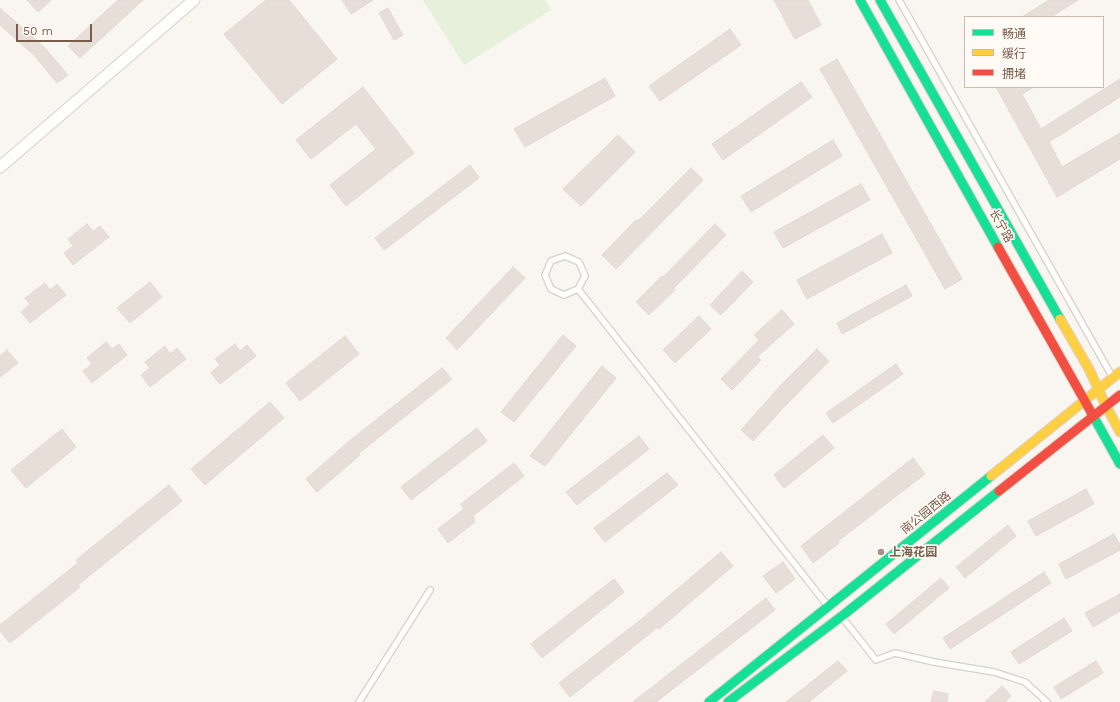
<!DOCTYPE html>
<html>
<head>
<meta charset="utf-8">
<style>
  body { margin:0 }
  #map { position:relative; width:1120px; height:702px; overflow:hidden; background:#f9f5f0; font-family:"Work Sans","Noto Sans SC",sans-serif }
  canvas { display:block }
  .legend { position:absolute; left:964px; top:16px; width:140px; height:72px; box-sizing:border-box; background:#fffaf3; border:1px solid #cabbb1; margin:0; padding:5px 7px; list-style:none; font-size:12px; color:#7a5c4d }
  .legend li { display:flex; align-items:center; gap:8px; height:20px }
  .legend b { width:20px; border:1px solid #cabbb1 }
  .scale { position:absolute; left:16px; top:24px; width:76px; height:18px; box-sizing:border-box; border:2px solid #7a5c4d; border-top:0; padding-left:5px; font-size:12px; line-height:14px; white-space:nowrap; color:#7a5c4d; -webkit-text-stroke:3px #fffaf3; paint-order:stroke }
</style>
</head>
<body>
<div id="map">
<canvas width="1120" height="702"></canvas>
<ul class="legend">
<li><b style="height:5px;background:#16e098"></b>畅通</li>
<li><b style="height:5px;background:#ffcf43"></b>缓行</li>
<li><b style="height:5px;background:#f24e42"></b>拥堵</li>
</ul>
<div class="scale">50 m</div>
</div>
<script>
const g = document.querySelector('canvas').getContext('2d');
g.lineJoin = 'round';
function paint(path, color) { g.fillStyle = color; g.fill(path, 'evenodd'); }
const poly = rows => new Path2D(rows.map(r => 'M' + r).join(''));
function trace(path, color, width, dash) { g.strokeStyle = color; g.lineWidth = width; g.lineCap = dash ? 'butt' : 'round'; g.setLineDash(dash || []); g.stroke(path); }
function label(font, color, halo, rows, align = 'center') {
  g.font = font + ' "Work Sans","Noto Sans SC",sans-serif'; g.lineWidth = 3.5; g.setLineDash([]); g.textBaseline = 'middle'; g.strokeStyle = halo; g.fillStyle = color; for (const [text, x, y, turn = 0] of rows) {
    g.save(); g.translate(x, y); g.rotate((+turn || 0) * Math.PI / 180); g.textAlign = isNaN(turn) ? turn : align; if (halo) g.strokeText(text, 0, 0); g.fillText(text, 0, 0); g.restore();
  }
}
const green = poly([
  [423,0,545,0,551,10,464,65]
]);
const building = poly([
  [27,0,51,0,38,12,27,0],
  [118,0,143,0,80,58,68,46,118,0],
  [266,0,289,0,337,59,282,104,224,34,266,0],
  [342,0,373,0,351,14,342,0],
  [774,0,808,0,821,25,795,39,774,0],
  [1049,0,1078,0,1051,17,1022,17,1049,0],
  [0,8,45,48,68,75,57,83,34,55,0,25,0,8],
  [388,8,403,35,394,40,379,13,388,8],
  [730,29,741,45,660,101,649,86,730,29],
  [837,59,962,279,945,289,820,69,837,59],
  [605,78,615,96,525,147,514,129,605,78],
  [1120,79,1120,97,1049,142,1062,167,1120,133,1120,159,1057,197,996,87,1034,87,1022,94,1041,129,1120,79],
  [801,82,812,97,723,160,712,144,801,82],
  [363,87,414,153,346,206,330,185,376,149,356,124,311,159,296,140,363,87],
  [618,135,635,152,581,206,563,189,618,135],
  [833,140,842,156,751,212,741,196,833,140],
  [470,165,479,178,384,250,375,238,470,165],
  [691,168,703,180,616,269,602,255,636,220,638,221,691,168],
  [861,184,870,200,783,248,774,232,861,184],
  [87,224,93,231,100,226,109,237,73,265,64,253,73,246,68,239,87,224],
  [715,224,726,235,674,288,675,290,649,315,636,302,662,276,663,277,715,224],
  [882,234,892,253,807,299,797,280,882,234],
  [513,267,525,278,457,350,446,338,513,267],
  [742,271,753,282,721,315,710,305,742,271],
  [150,282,162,297,130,323,117,308,150,282],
  [45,283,50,290,57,284,66,295,30,323,21,312,30,304,25,298,45,283],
  [906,285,912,296,842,334,837,323,906,285],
  [782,310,794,324,757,357,761,360,732,390,721,379,759,340,754,335,782,310],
  [699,316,711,329,675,363,663,350,699,316],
  [563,335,576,346,514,422,501,412,563,335],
  [345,336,359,354,300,401,286,383,345,336],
  [106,342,112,349,119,344,127,355,92,383,83,371,92,364,87,358,106,342],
  [235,344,240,351,247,345,256,356,220,384,211,373,220,365,215,359,235,344],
  [165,346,170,354,177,348,186,359,150,387,141,375,150,368,145,362,165,346],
  [817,349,829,361,785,406,753,441,741,430,782,384,817,349],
  [7,350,18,363,0,377,0,356,7,350],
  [896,364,903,374,833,423,826,413,896,364],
  [602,366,616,378,545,466,530,456,602,366],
  [442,368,452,379,358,454,360,455,317,492,306,479,348,442,442,368],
  [270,402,284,418,205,485,191,469,270,402],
  [477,428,487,441,411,500,401,487,477,428],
  [62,429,76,447,26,488,11,470,62,429],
  [823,435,834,448,784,488,774,475,823,435],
  [639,436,649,449,577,505,566,492,639,436],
  [913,458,925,474,838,541,839,543,813,563,801,546,913,458],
  [514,463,524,476,473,516,475,522,448,543,438,529,464,509,461,504,514,463],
  [667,473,678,485,605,542,594,528,667,473],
  [169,485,182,501,78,585,80,587,10,643,0,631,0,625,78,563,76,560,169,485],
  [1086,489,1094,504,1036,536,1028,521,1086,489],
  [1008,525,1016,536,965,578,956,567,1008,525],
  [1114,534,1120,545,1120,550,1066,579,1059,564,1114,534],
  [721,552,733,566,659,629,658,627,570,697,559,683,643,618,721,552],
  [783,562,795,579,776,593,763,576,783,562],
  [1044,572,1051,583,950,649,943,638,1044,572],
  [941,578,949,588,894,634,886,624,941,578],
  [614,579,624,592,542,658,531,644,614,579],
  [1120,594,1120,611,1093,627,1085,613,1120,594],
  [766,598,775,610,656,702,633,702,766,598],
  [1064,618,1072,631,1019,664,1011,652,1064,618],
  [838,661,847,671,809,702,786,702,838,661],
  [1096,661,1103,673,1061,699,1054,687,1096,661],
  [1002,686,1011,696,1005,702,985,702,1002,686],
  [934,691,948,694,947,702,931,702,934,691]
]);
const lane = poly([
  [899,0,1113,378],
  [565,256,579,262,585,276,578,289,564,295,551,289,545,275,551,261,565,256],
  [578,289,827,605],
  [842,617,876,660,895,653,934,662,994,672,1025,682,1047,702],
  [359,702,430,590]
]);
const street = poly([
  [0,167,194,0]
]);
const fast = poly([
  [860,0,998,247],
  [880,0,1060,319],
  [1091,412,1120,464],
  [709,702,991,476],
  [728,702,842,616,999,491]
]);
const slow = poly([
  [1060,319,1089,369,1106,406,1120,432],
  [991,476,1120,372]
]);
const jam = poly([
  [998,247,1091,412],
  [999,491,1120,395]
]);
const markers = [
  [881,552,4,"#a69286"]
];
const streetNames = [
  ["长宁路",1001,226,61],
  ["南公园西路",926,513,-39]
];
const poiNames = [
  ["上海花园",889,552]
];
paint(green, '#e7f0db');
paint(building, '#e6ded7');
trace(building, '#e2d8d2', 1);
trace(lane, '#d7d1cb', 8);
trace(street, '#d7d1cb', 13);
trace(fast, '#d9d2cb', 11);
trace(slow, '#d9d2cb', 11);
trace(jam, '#d9d2cb', 11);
trace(lane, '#fefefd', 5.5);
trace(street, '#fefefd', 11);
trace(fast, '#16e098', 9);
trace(slow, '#ffcf43', 9);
trace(jam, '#f24e42', 9);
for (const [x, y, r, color] of markers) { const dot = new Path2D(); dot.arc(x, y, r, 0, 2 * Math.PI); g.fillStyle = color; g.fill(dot); trace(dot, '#fffaf3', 1.5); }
label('12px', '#7a5c4d', '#fffaf3', streetNames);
label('bold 12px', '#7a5c4d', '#fffaf3', poiNames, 'left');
</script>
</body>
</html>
